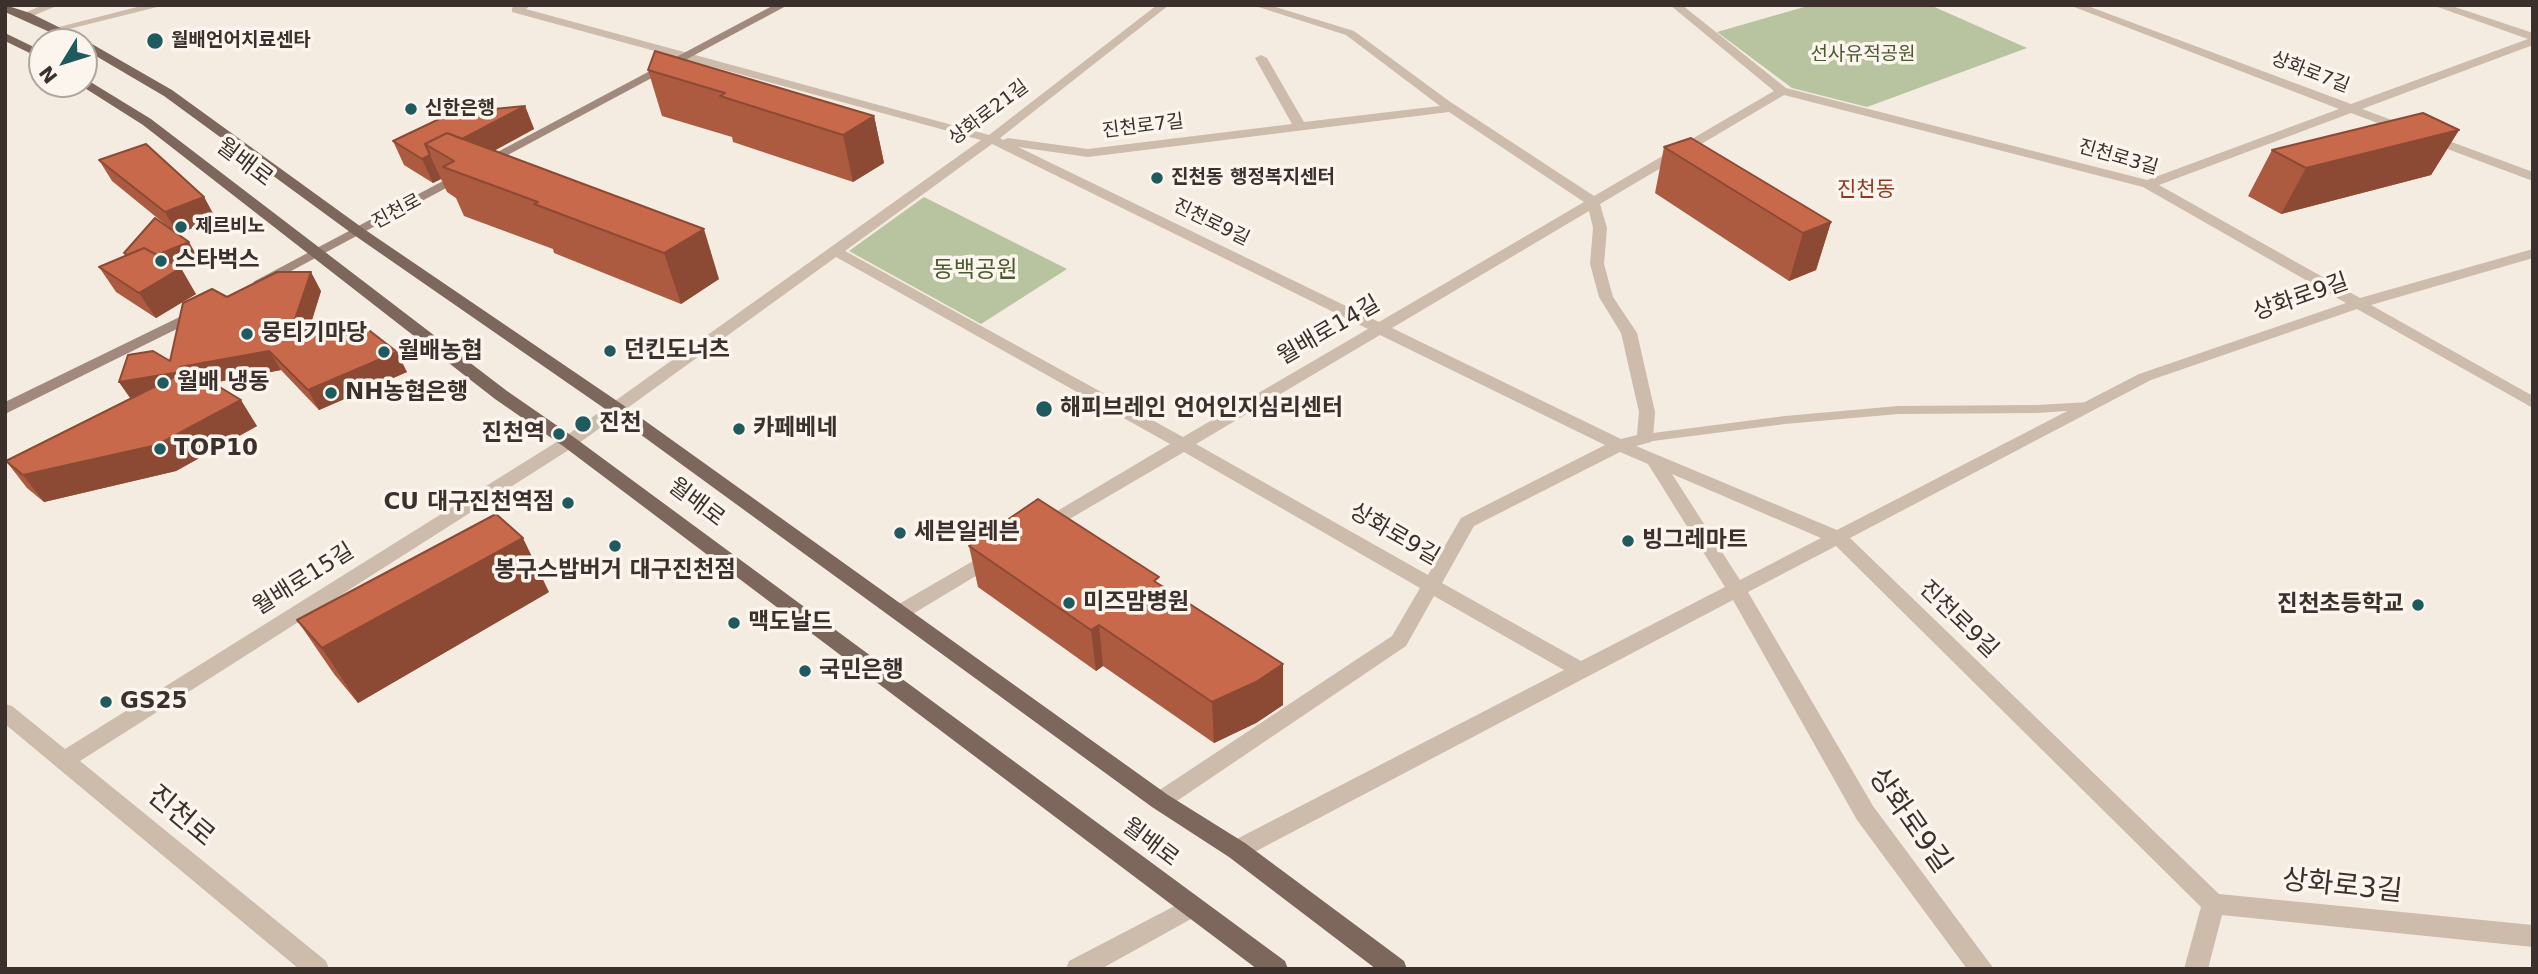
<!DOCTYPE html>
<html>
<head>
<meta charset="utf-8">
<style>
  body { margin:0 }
  #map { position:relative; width:2538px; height:974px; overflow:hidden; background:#f4ebe1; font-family:"DejaVu Sans",sans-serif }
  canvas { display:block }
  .frame { position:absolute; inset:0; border:7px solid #3b302b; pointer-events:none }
  .north { position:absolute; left:28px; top:28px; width:70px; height:70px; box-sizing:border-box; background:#fbf5ee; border:2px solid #aea6a0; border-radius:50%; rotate:232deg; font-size:19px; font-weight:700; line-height:28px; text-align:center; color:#3b302b }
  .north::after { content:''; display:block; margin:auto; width:24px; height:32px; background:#1f5a5e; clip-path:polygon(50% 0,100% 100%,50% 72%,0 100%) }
</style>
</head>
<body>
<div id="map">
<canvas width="2538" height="974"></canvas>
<div class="frame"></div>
<div class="north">N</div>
</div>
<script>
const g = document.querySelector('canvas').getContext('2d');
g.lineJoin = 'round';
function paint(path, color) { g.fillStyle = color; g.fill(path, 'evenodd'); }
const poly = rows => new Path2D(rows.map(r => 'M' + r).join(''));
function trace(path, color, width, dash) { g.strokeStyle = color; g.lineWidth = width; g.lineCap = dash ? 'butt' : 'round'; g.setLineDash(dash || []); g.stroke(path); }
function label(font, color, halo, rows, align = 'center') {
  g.font = font + ' "DejaVu Sans","Noto Sans KR",sans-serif'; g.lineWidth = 7; g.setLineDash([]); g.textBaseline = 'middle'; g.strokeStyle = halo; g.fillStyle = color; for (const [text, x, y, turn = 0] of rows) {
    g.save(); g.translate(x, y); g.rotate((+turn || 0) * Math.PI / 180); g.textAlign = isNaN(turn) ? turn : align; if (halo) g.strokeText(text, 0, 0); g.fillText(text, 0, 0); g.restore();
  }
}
const green = poly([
  [1811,5,1930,5,2027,48,1867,107,1792,88,1717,32],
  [924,197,1067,269,981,324,849,251]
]);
const lane = poly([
  [2090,402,2095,403,2097,406,2095,409,2037,413,1898,414,1785,424,1645,442,1638,438,1645,434,1785,416,1898,406,2037,405,2090,402]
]);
const street = poly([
  [43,5,59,5,30,17,20,15,43,5],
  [145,5,165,5,57,32,51,29,145,5],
  [517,5,531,5,526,9,989,135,1157,5,1169,5,1000,138,1003,140,1008,138,1088,149,1292,124,1255,58,1261,55,1267,58,1304,122,1440,106,1346,35,1252,5,1269,5,1354,31,1449,101,1594,196,1774,91,1670,5,1682,5,1786,88,2147,180,2339,109,2069,5,2085,5,2351,104,2528,39,2432,5,2449,5,2533,33,2533,45,2362,109,2533,172,2533,181,2351,113,2159,185,2360,298,2533,249,2533,258,2371,305,2533,396,2533,408,2357,309,2151,380,1850,538,2219,894,2533,925,2533,947,2222,915,2208,969,2184,969,2201,907,1836,546,1748,592,1873,806,1994,969,1967,969,1857,820,1733,600,1245,857,1237,860,1229,857,1226,850,1229,843,1564,670,1434,596,1406,646,1168,807,1160,810,1152,807,1149,801,1152,795,1392,636,1420,588,1184,452,1049,531,1037,531,1034,527,1037,523,1170,444,836,257,575,446,80,761,326,961,329,969,299,969,5,724,5,704,12,706,65,749,563,438,981,140,512,12,512,8,517,5],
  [1784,95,2143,187,2346,303,2139,374,1837,530,1636,446,1651,442,1653,438,1655,412,1637,333,1613,297,1604,264,1607,228,1600,204,1784,95],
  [1449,112,1584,202,1379,322,1018,147,1088,157,1449,112],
  [992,144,1368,329,1183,437,845,251,992,144],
  [1589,211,1593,228,1590,264,1599,297,1621,333,1639,412,1637,435,1621,439,1392,328,1589,211],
  [1380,335,1605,445,1461,518,1428,575,1196,444,1380,335],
  [1620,452,1648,464,1725,587,1581,661,1442,583,1474,526,1620,452],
  [1672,474,1821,538,1740,580,1672,474],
  [992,550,999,552,1001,557,999,562,906,618,892,618,889,613,892,608,992,550],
  [1192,897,1200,900,1204,907,1200,914,1101,969,1066,969,1069,961,1192,897]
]);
const secondary = poly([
  [774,5,788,5,265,285,260,286,253,282,774,5],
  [198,308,203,310,206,313,203,316,5,414,5,402,198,308]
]);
const primary = poly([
  [5,5,30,13,85,40,172,90,364,229,623,405,1168,795,1245,843,1404,961,1407,969,1376,969,1229,857,1152,807,611,413,354,235,164,96,84,49,84,42,72,42,5,12,5,5],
  [5,33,42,51,42,59,5,41,5,33],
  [84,78,151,119,507,391,575,438,1285,961,1288,969,1257,969,563,446,495,399,143,125,80,85,84,84,84,78]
]);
const wall = poly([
  [648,70,874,116,884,163,853,182,733,142,732,137,662,116],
  [525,106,534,129,494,151,719,279,681,304,554,253,553,249,464,216,456,198,447,192,441,179,433,183,404,165,393,141],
  [2459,130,2431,175,2281,214,2248,196,2272,150],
  [1664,147,1831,222,1816,270,1789,281,1655,193],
  [99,160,204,197,216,219,177,234,112,181],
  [124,253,197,256,175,265,196,294,156,318,116,292,99,267,126,256],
  [321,291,308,333,323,340,407,372,319,410,281,370,213,383,257,426,176,471,44,502,27,488,6,461,131,399,119,382,170,361,227,297],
  [969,546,1160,584,1283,664,1283,705,1256,723,1214,743,1103,666,1096,671,978,587],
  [549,592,358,703,334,674,297,620]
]);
const shadedWall = poly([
  [525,106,534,129,458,170,454,161,437,151],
  [874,116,884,163,853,182,843,135],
  [2459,130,2431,175,2281,214,2306,168],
  [430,155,441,179,433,183,422,159],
  [204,197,216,219,177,234,165,212],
  [1831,222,1816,270,1789,281,1803,233],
  [704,229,719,279,681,304,664,253],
  [189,242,197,256,146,277,138,264],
  [181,268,196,294,156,318,139,293],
  [311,272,321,291,304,345,293,325],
  [269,351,281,370,196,386,133,402,119,382,180,367],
  [397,352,407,372,319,410,308,390],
  [241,400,257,426,176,471,44,502,23,475],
  [523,538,549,592,358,703,322,648],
  [1099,625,1103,666,1096,671,1091,630],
  [1283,664,1283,705,1256,723,1214,743,1212,702]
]);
const building = poly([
  [655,51,874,116,843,135,720,96,725,93,648,70,655,51],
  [525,106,462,139,447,133,425,144,430,155,422,159,393,141,452,113,525,106],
  [2423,113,2459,130,2306,168,2272,150,2423,113],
  [447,133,704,229,664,253,534,204,538,202,443,167,454,161,425,144,447,133],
  [1691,138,1831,222,1803,233,1664,147,1691,138],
  [146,144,204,197,165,212,99,160,146,144],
  [155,218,189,242,157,255,144,248,127,255,124,253,155,218],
  [144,248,181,268,139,293,99,267,144,248],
  [277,272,311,272,293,325,323,340,361,324,397,352,308,390,269,351,180,367,186,371,119,382,128,355,153,351,170,361,183,303,212,289,227,297,277,272],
  [190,369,241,400,157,445,23,475,6,461,190,369],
  [1038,499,1159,577,1154,581,1283,664,1256,682,1212,702,1099,625,1091,630,969,546,1038,499],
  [496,514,523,538,322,648,297,620,496,514]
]);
const markers = [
  [155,41,9,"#1f5a5e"],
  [411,109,7,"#1f5a5e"],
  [1157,178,7,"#1f5a5e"],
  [181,227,7,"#1f5a5e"],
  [161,261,7,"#1f5a5e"],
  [247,334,7,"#1f5a5e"],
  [610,351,7,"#1f5a5e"],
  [384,352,7,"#1f5a5e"],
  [163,383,7,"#1f5a5e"],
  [331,393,7,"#1f5a5e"],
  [1044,409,9,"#1f5a5e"],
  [583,424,9,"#1f5a5e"],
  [739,429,7,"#1f5a5e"],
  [559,434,7,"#1f5a5e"],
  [160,449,7,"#1f5a5e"],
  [568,503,7,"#1f5a5e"],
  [900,533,7,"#1f5a5e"],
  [1628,541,7,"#1f5a5e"],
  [615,546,7,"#1f5a5e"],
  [1069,603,7,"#1f5a5e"],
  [2418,605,7,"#1f5a5e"],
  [734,623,7,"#1f5a5e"],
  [805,671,7,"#1f5a5e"],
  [106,702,7,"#1f5a5e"]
];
const farPoinames = [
  ["월배언어치료센타",171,41],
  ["신한은행",425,109],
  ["진천동 행정복지센터",1171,178],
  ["제르비노",195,227]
];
const farParknames = [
  ["선사유적공원",1863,55]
];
const farStreetnames = [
  ["상화로7길",2310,73,21],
  ["상화로21길",989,113,-37],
  ["진천로7길",1143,127,-7],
  ["진천로3길",2118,158,16],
  ["진천로",397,212,-28],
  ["진천로9길",1211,223,26]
];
const farQuarternames = [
  ["진천동",1866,191]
];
const streetNames = [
  ["월배로",244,163,37],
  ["상화로9길",2301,298,-19],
  ["월배로14길",1329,331,-30],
  ["월배로",696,503,37],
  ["상화로9길",1394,535,30],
  ["월배로15길",304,580,-32],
  ["진천로9길",1958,620,44],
  ["월배로",1150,843,37]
];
const poiNames = [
  ["스타벅스",175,261],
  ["뭉티기마당",261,334],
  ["던킨도너츠",624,351],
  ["월배농협",398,352],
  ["월배 냉동",177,383],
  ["NH농협은행",345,393],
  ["해피브레인 언어인지심리센터",1060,409],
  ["진천",599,424],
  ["카페베네",753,429],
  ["진천역",545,434,"right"],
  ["TOP10",174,449],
  ["CU 대구진천역점",554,503,"right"],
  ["세븐일레븐",914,533],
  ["빙그레마트",1642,541],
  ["봉구스밥버거 대구진천점",615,571,"center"],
  ["미즈맘병원",1083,603],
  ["진천초등학교",2404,605,"right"],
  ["맥도날드",748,623],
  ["국민은행",819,671],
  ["GS25",120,702]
];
const parkNames = [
  ["동백공원",975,271]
];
const nearStreetnames = [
  ["진천로",180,817,40],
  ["상화로9길",1909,821,55],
  ["상화로3길",2342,887,6]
];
paint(green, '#b8c4a0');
paint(lane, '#cdbbac');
paint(street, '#cdbbac');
paint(secondary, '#a18a7d');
paint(primary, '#7d675c');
paint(wall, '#ac5a40');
paint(shadedWall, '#8c4a34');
paint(building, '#c8694b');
trace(building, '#8c4a34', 2);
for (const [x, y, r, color] of markers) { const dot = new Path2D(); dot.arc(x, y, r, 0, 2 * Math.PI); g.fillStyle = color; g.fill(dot); trace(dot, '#fbf5ee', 2.5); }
label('bold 19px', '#3b302b', '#fbf5ee', farPoinames, 'left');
label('19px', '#4a5a2e', '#fbf5ee', farParknames);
label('19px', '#3b302b', '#fbf5ee', farStreetnames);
label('21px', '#8c3b22', '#fbf5ee', farQuarternames);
label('23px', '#3b302b', '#fbf5ee', streetNames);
label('bold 23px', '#3b302b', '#fbf5ee', poiNames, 'left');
label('23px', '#4a5a2e', '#fbf5ee', parkNames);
label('28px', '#3b302b', '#fbf5ee', nearStreetnames);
</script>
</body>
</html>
